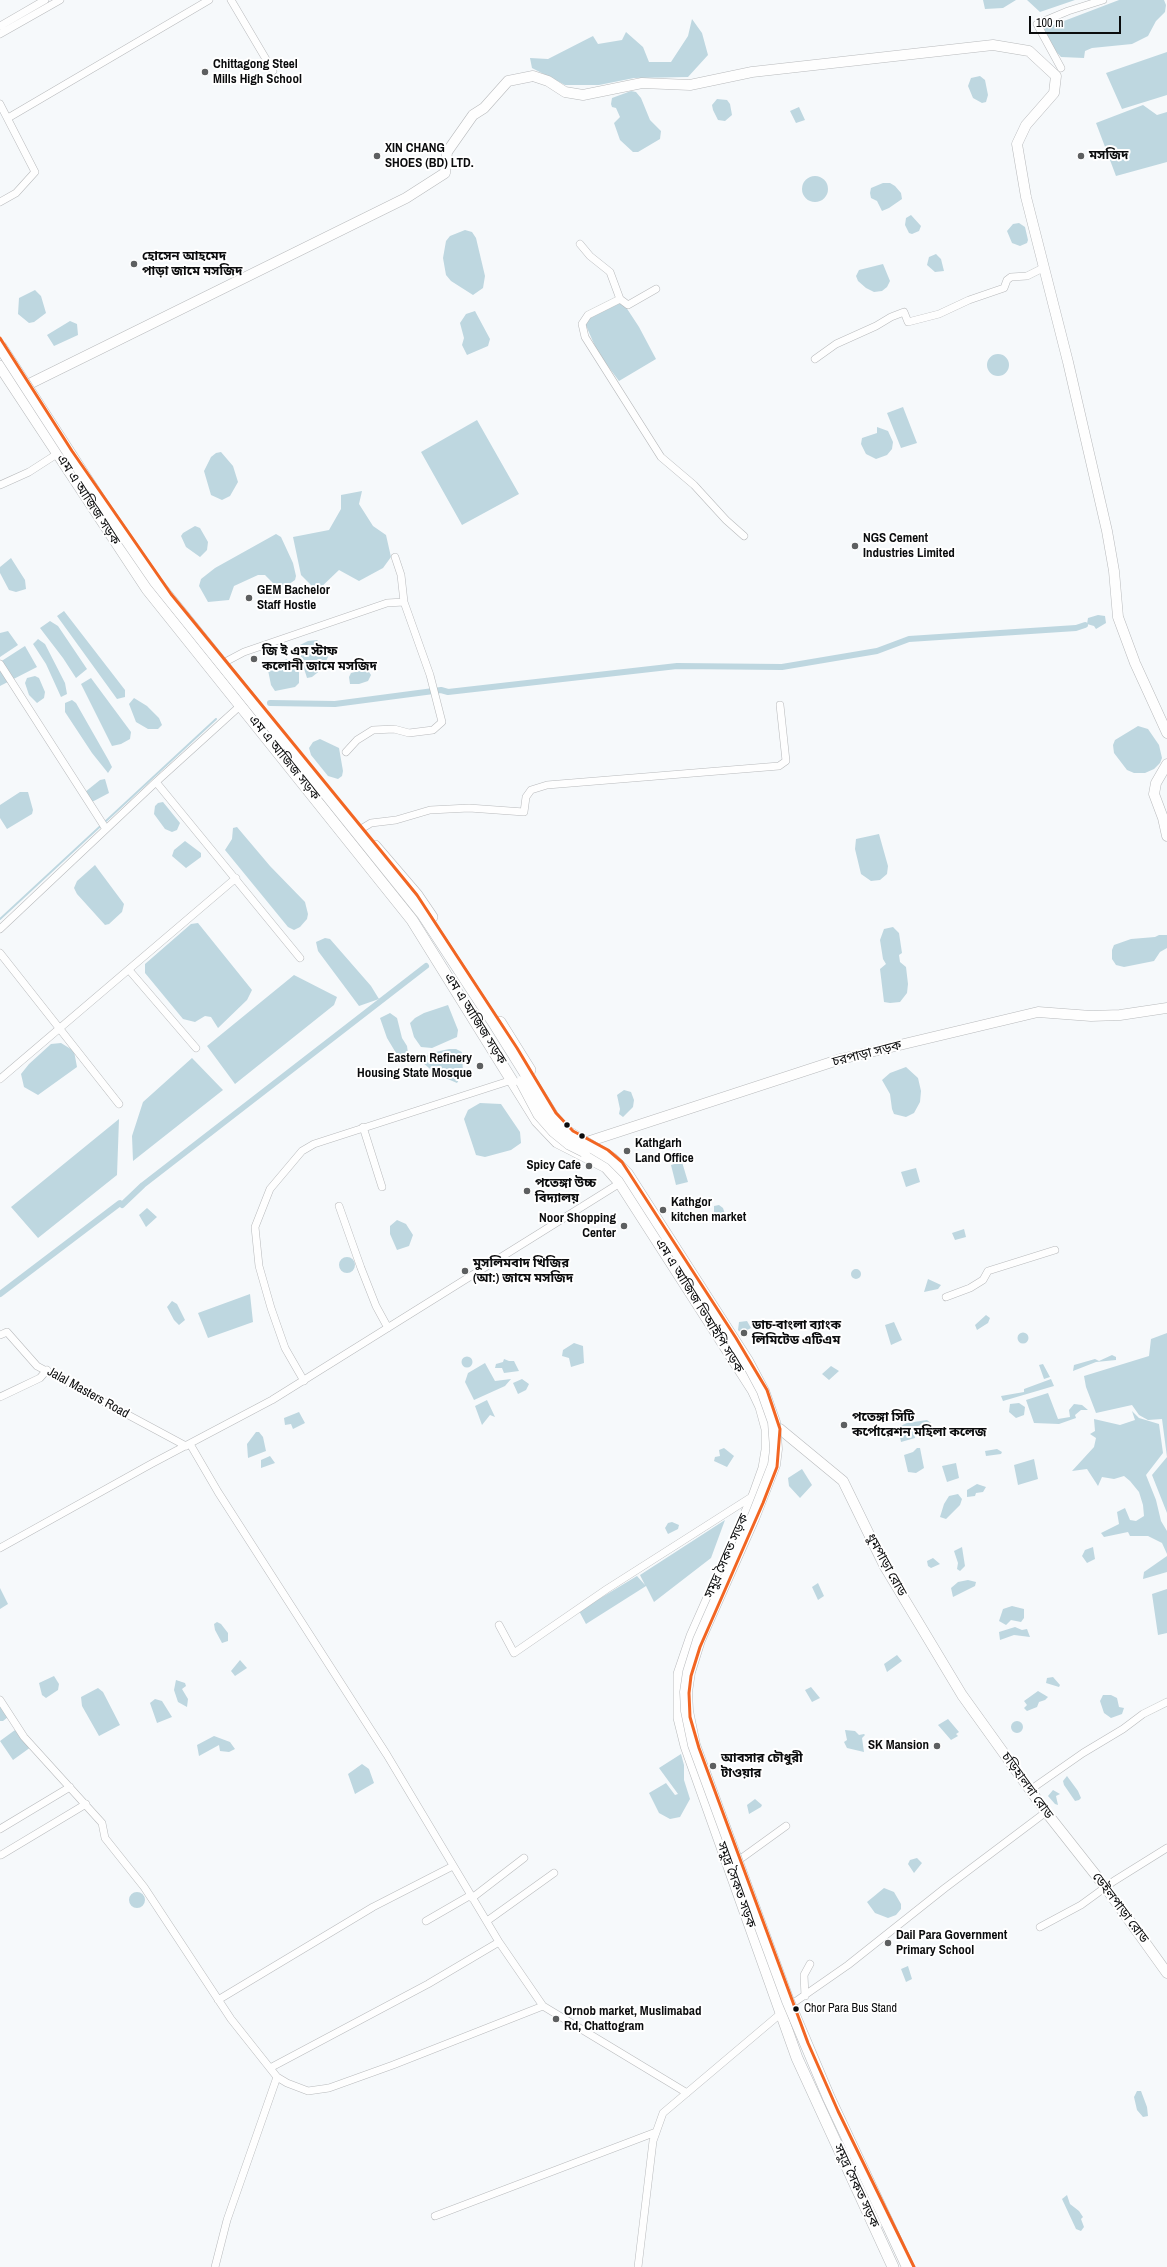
<!DOCTYPE html>
<html>
<head>
<meta charset="utf-8">
<style>
  body { margin:0 }
  #map { position:relative; width:1167px; height:2267px; overflow:hidden; background:#f6f9fb; font-family:"Archivo Narrow",sans-serif }
  canvas { display:block }
  .scale { position:absolute; left:1029px; top:16px; width:92px; height:18px; box-sizing:border-box; border:2px solid #0b0c0d; border-top:0; padding-left:5px; font-size:12px; line-height:14px; white-space:nowrap; color:#0b0c0d; -webkit-text-stroke:3px #fff; paint-order:stroke }
</style>
</head>
<body>
<div id="map">
<canvas width="1167" height="2267"></canvas>
<div class="scale">100 m</div>
</div>
<script>
const g = document.querySelector('canvas').getContext('2d');
g.lineJoin = 'round';
function paint(path, color) { g.fillStyle = color; g.fill(path, 'evenodd'); }
const poly = rows => new Path2D(rows.map(r => 'M' + r).join(''));
function trace(path, color, width, dash) { g.strokeStyle = color; g.lineWidth = width; g.lineCap = dash ? 'butt' : 'round'; g.setLineDash(dash || []); g.stroke(path); }
function label(font, color, halo, rows, align = 'center') {
  g.font = font + ' "Archivo Narrow","Noto Sans Bengali",sans-serif'; g.lineWidth = 4; g.setLineDash([]); g.textBaseline = 'middle'; g.strokeStyle = halo; g.fillStyle = color; for (const [text, x, y, turn = 0] of rows) {
    g.save(); g.translate(x, y); g.rotate((+turn || 0) * Math.PI / 180); g.textAlign = isNaN(turn) ? turn : align; if (halo) g.strokeText(text, 0, 0); g.fillText(text, 0, 0); g.restore();
  }
}
const water = poly([
  [983,0,1016,0,1003,8,985,9],
  [1027,0,1075,0,1040,12],
  [1119,0,1164,0,1166,5,1165,12,1156,21,1148,36,1132,44,1092,48,1085,51,1084,58,1061,57,1052,47,1043,29],
  [692,19,702,33,708,55,688,77,634,78,599,85,565,85,532,68,530,58,548,59,593,36,598,44,622,40,626,32,643,47,649,62,671,62,688,36],
  [1167,52,1167,95,1122,109,1106,73],
  [980,76,985,80,988,95,986,102,982,103,973,98,968,86,971,78],
  [631,91,636,92,641,98,650,120,661,131,660,139,638,152,633,152,620,140,614,123,620,117,616,108,612,107,611,104,612,98],
  [717,99,727,100,730,104,732,115,725,121,718,120,713,110,712,105],
  [1143,105,1157,115,1167,112,1167,162,1116,176,1096,123],
  [799,107,805,120,796,123,790,111],
  '802 189a13 13 0 1 1 26 0a13 13 0 1 1-26 0Z',
  [883,183,890,183,895,186,901,193,902,199,889,208,882,211,877,201,871,198,870,193,871,188],
  [911,215,921,226,919,231,912,234,909,233,905,225,906,218],
  [1019,223,1025,227,1028,240,1027,243,1020,246,1012,243,1007,231,1013,224],
  [465,230,472,232,476,238,485,276,483,288,473,295,451,281,446,275,443,258,446,241,450,236],
  [936,254,941,259,944,271,935,272,927,265,929,257],
  [883,264,890,281,887,287,882,291,874,292,866,288,858,281,856,276,859,270],
  [35,290,41,296,46,313,34,322,29,323,18,314,19,298],
  [622,301,639,327,656,359,619,381,598,353,584,321,602,310],
  [475,311,490,339,488,346,467,355,462,345,464,338,460,323,466,314],
  [70,321,77,324,78,335,54,346,47,335],
  '987 365a11 11 0 1 1 22 0a11 11 0 1 1-22 0Z',
  [903,407,917,443,901,448,887,413],
  [477,420,519,494,462,525,421,452],
  [877,427,888,431,893,442,892,449,887,455,876,459,866,454,861,444,862,438,877,433],
  [221,452,233,466,238,482,230,496,222,500,211,495,204,471,211,457,216,453],
  [362,491,359,504,373,526,386,535,391,557,383,568,359,581,339,570,317,591,301,575,293,537,329,530,341,509,341,495],
  [195,526,200,528,208,542,207,550,200,557,186,547,181,536,183,533],
  [276,534,281,537,293,563,296,576,295,580,285,587,277,587,265,575,258,575,234,586,229,600,208,602,199,586,201,579,215,568],
  [11,558,25,580,26,589,16,592,9,590,0,573,0,567],
  [64,611,125,690,125,697,117,699,57,616],
  [1098,615,1105,616,1106,623,1096,629,1094,626,1087,624,1088,618],
  [50,621,58,626,87,669,76,678,63,658,40,628],
  [8,631,18,645,0,657,0,633],
  [38,639,45,644,65,683,67,694,61,697,46,664,33,644],
  [317,640,329,651,328,657,322,669,312,677,307,678,298,649,300,645,308,641],
  [25,646,37,667,0,686,0,662],
  [287,659,295,664,299,672,299,683,295,687,275,691,271,685,268,670,282,664,282,661],
  [367,669,371,675,368,681,359,684,350,684,349,677,351,673],
  [35,676,39,678,45,692,44,698,37,703,29,695,25,683,27,678],
  [91,678,131,732,130,739,121,744,112,746,81,684],
  [134,698,147,706,159,718,162,725,158,729,148,729,136,722,129,704],
  [72,700,76,703,109,761,112,767,108,773,92,753,65,712,65,703],
  [1138,726,1148,729,1159,745,1162,758,1160,763,1154,769,1145,773,1134,773,1127,770,1114,753,1113,745,1115,740],
  [320,739,339,748,343,771,342,776,338,779,328,776,311,755,309,748,313,742],
  [105,779,109,793,92,802,85,792,100,780],
  [20,792,28,792,33,810,32,814,7,829,0,818,0,805],
  [163,802,180,823,177,830,172,832,165,829,154,814,155,806,158,803],
  [237,827,270,866,305,902,308,914,307,919,300,927,294,930,288,927,225,850,232,839,233,828],
  [879,834,888,866,887,874,880,880,871,881,861,874,855,849,856,839],
  [185,841,201,853,201,857,186,868,172,856,174,850],
  [95,865,124,904,122,912,109,924,105,925,77,894,74,888,77,881],
  [198,923,252,990,247,1000,218,1028,211,1017,205,1016,195,1022,183,1019,145,973,145,964,191,924],
  [893,927,899,933,902,953,899,955,900,962,906,967,908,984,907,993,900,1002,890,1003,884,1002,880,969,886,964,883,959,880,940,884,929],
  [1159,935,1167,935,1167,948,1160,952,1154,961,1124,967,1116,965,1112,959,1112,950,1114,945,1131,939,1155,937],
  [325,938,330,939,371,986,379,999,359,1006,318,951,316,942],
  [294,975,337,997,334,1005,235,1084,207,1046],
  [448,1005,458,1030,457,1037,432,1048,421,1047,414,1037,410,1023,415,1018,424,1013],
  [390,1013,397,1018,402,1038,407,1046,408,1053,402,1063,387,1038,380,1018],
  [61,1043,74,1051,77,1067,38,1095,24,1087,21,1074,29,1064,51,1044],
  [449,1049,456,1049,462,1052,463,1073,457,1083,436,1074,422,1062,423,1058,431,1053],
  [192,1058,223,1090,133,1161,132,1136,143,1102],
  [906,1067,918,1078,921,1091,920,1102,914,1113,906,1117,894,1114,892,1109,890,1094,882,1080,890,1073],
  [624,1090,631,1092,634,1100,633,1107,623,1117,619,1114,620,1109,617,1095],
  [480,1103,501,1104,520,1132,521,1143,511,1150,485,1157,476,1155,464,1119,468,1110],
  [119,1119,117,1175,38,1238,11,1207],
  [682,1162,688,1182,676,1185,671,1165],
  [916,1168,920,1182,906,1187,901,1172],
  [719,1205,723,1208,725,1214,725,1218,720,1222,714,1212,714,1206],
  [147,1208,157,1217,146,1227,139,1215],
  [397,1220,406,1224,413,1235,409,1246,397,1250,390,1234,390,1226],
  [964,1229,966,1237,955,1240,952,1233],
  '339 1265a8 8 0 1 1 16 0a8 8 0 1 1-16 0Z',
  '851 1274a5 5 0 1 1 10 0a5 5 0 1 1-10 0Z',
  [928,1279,941,1285,938,1289,924,1292],
  [250,1294,253,1322,208,1338,198,1313],
  [172,1301,177,1304,185,1320,179,1325,174,1320,167,1307],
  [986,1315,990,1318,988,1323,977,1330,975,1325],
  [747,1321,751,1328,741,1333,738,1330,739,1322],
  [894,1322,902,1340,891,1345,885,1325],
  '1017.5 1338a5.5 5.5 0 1 1 11 0a5.5 5.5 0 1 1-11 0Z',
  [1167,1333,1167,1457,1162,1419,1148,1420,1139,1415,1132,1405,1096,1413,1086,1387,1084,1376,1149,1356,1151,1339],
  [574,1343,583,1346,584,1363,571,1367,569,1358,562,1356,563,1350],
  [1112,1355,1116,1357,1116,1360,1096,1362,1073,1371,1074,1365,1095,1359,1099,1361],
  '461.5 1362a5.5 5.5 0 1 1 11 0a5.5 5.5 0 1 1-11 0Z',
  [504,1359,509,1361,514,1361,519,1371,504,1373,502,1368,495,1368,496,1364,503,1362],
  [485,1363,495,1381,511,1379,505,1386,474,1400,465,1382,468,1373],
  [1043,1364,1050,1377,1044,1379,1039,1365],
  [831,1366,839,1371,829,1380,822,1374],
  [522,1379,529,1384,526,1390,518,1394,513,1383],
  [1051,1379,1054,1386,1003,1401,1001,1396,1024,1392,1024,1389],
  [1048,1393,1058,1419,1070,1417,1069,1410,1074,1404,1082,1405,1088,1410,1081,1410,1075,1415,1076,1418,1059,1424,1034,1423,1026,1400],
  [487,1400,495,1417,490,1415,482,1425,475,1406],
  [1019,1403,1025,1407,1024,1415,1016,1418,1009,1412,1010,1404],
  [1132,1411,1139,1418,1159,1424,1163,1453,1146,1475,1156,1500,1161,1521,1167,1531,1167,1554,1162,1543,1148,1536,1130,1536,1128,1532,1104,1537,1101,1533,1119,1524,1117,1512,1125,1508,1130,1520,1136,1521,1144,1516,1143,1505,1139,1492,1130,1481,1124,1476,1114,1479,1102,1477,1098,1486,1087,1469,1072,1471,1094,1447,1096,1438,1090,1434,1095,1431,1094,1419,1120,1425,1135,1420],
  [299,1412,305,1423,293,1429,291,1424,285,1425,284,1418],
  [927,1420,931,1423,913,1427,915,1438,901,1442,898,1427,907,1423],
  [256,1432,259,1432,263,1437,266,1451,248,1458,247,1444],
  [724,1448,734,1456,727,1467,714,1461,715,1457,720,1456,719,1450],
  [917,1448,920,1448,924,1468,916,1473,908,1472,904,1455,913,1452],
  [997,1449,1002,1452,1001,1454,986,1456,985,1451],
  [270,1456,275,1463,261,1468,261,1460],
  [1167,1457,1167,1513,1152,1475],
  [1034,1459,1038,1479,1018,1485,1014,1465],
  [956,1463,959,1478,947,1482,942,1466],
  [802,1469,812,1485,800,1498,789,1486,788,1478],
  [977,1484,986,1487,983,1492,976,1493,975,1496,967,1497,967,1490],
  [958,1494,962,1499,960,1505,946,1519,940,1517,944,1504,949,1496],
  [725,1520,711,1558,654,1602,646,1586,586,1624,579,1611,637,1576,645,1585,640,1575],
  [672,1522,679,1525,678,1529,668,1534,665,1528,668,1523],
  [962,1547,965,1566,960,1571,957,1569,958,1563,954,1551],
  [1093,1547,1095,1559,1087,1563,1082,1556,1085,1550],
  [1167,1556,1167,1572,1143,1579,1144,1572],
  [933,1558,940,1564,931,1568,928,1566,927,1561],
  [968,1580,976,1582,975,1586,953,1597,951,1588,958,1582],
  [818,1583,824,1596,818,1600,812,1587],
  [0,1588,8,1604,0,1609],
  [1167,1589,1167,1633,1158,1635,1152,1594],
  [1012,1606,1024,1609,1024,1618,1021,1622,1011,1620,1006,1625,999,1621,1003,1609],
  [217,1622,221,1624,228,1633,228,1641,222,1643,215,1630,214,1624],
  [1015,1627,1022,1630,1027,1629,1030,1637,1014,1635,1000,1640,999,1632],
  [897,1655,902,1661,887,1672,884,1664],
  [240,1660,247,1668,235,1676,231,1671],
  [54,1676,59,1684,58,1690,46,1698,42,1695,39,1683],
  [1053,1677,1060,1685,1059,1687,1046,1683,1047,1678],
  [176,1680,185,1683,186,1686,182,1689,188,1699,187,1707,178,1702,174,1690],
  [811,1687,820,1698,812,1702,805,1690],
  [98,1688,103,1692,120,1725,99,1736,82,1706,81,1697],
  [1038,1691,1048,1697,1045,1700,1039,1702,1037,1707,1027,1711,1024,1708,1027,1705,1024,1701],
  [1103,1695,1111,1695,1117,1698,1119,1707,1124,1708,1122,1714,1111,1718,1104,1713,1100,1701],
  [155,1699,162,1701,172,1717,157,1723,150,1703],
  [0,1703,8,1717,3,1721,0,1721],
  [948,1719,959,1732,956,1734,958,1736,951,1740,938,1725],
  '1011 1727a6 6 0 1 1 12 0a6 6 0 1 1-12 0Z',
  [15,1730,31,1747,13,1760,0,1741],
  [845,1730,855,1731,859,1735,864,1734,865,1735,862,1738,864,1752,847,1748,844,1742,847,1740],
  [214,1736,230,1742,235,1749,229,1752,220,1751,219,1745,199,1756,197,1745],
  [681,1754,684,1765,684,1780,690,1799,680,1817,670,1819,659,1813,649,1793,666,1783,675,1795,678,1794,659,1768],
  [362,1764,369,1769,374,1783,355,1794,348,1774],
  [1067,1776,1078,1791,1081,1798,1079,1800,1075,1801,1064,1785,1063,1781],
  [1053,1790,1060,1794,1056,1796,1058,1805,1055,1804,1048,1796],
  [755,1799,762,1805,761,1807,749,1814,747,1805],
  [917,1858,922,1863,914,1873,908,1864,910,1860],
  [884,1888,894,1892,901,1904,901,1909,896,1915,888,1918,875,1913,867,1902],
  '129 1900a8 8 0 1 1 16 0a8 8 0 1 1-16 0Z',
  [908,1966,912,1979,906,1982,901,1969],
  [1137,2091,1141,2091,1147,2107,1148,2116,1143,2117,1137,2110,1134,2097],
  [1067,2195,1070,2204,1079,2211,1083,2217,1081,2219,1084,2227,1081,2231,1076,2229,1062,2199]
]);
const stream = poly([
  [0,919,216,719]
]);
const canal = poly([
  [270,703,335,704,441,690,448,692,677,666,782,667,877,651,909,639,1076,628,1085,625],
  [0,1294,120,1203,122,1205,143,1185,426,966]
]);
const street = poly([
  [231,0,273,71],
  [0,26,45,0],
  [0,34,60,0],
  [1061,68,1037,24,1068,11,1103,0],
  [0,104,35,172,16,193,0,202],
  [8,118,209,0],
  [580,244,590,256,610,272,620,299,628,305,656,289],
  [620,299,588,315,582,324,585,337,661,457,694,485,726,520,744,536],
  [815,359,836,344,876,326,891,317,904,312,908,322,939,314,969,300,1004,288,1007,280,1011,277,1027,276,1043,268],
  [0,485,29,472,57,454],
  [227,661,244,652,387,603,404,602,401,575,395,557],
  [0,664,106,829],
  [346,752,357,740,373,730,394,729,409,733,433,730,442,722,430,675,404,602],
  [156,782,241,705],
  [361,829,371,823,396,820,430,810,469,808,524,812,526,797,531,790,547,785,779,766,786,761,780,705],
  [0,929,156,782,300,958],
  [0,953,119,1104],
  [129,970,196,1048],
  [0,1079,236,878],
  [363,1127,382,1187],
  [339,1206,361,1268,376,1306,388,1328],
  [946,1297,970,1288,983,1280,988,1271,1055,1250],
  [0,1335,7,1332,37,1366,186,1446],
  [304,1381,285,1348,271,1308,259,1266,255,1227,270,1189,302,1151,314,1144,512,1080],
  [0,1397,40,1378,47,1370],
  [190,1444,218,1492,387,1755,499,1942,428,1984,270,2068],
  [0,1548,151,1464,272,1400,620,1183],
  [499,1625,514,1653,607,1589,753,1496],
  [0,1700,24,1737,102,1823,105,1838,144,1887,231,2019,277,2077,287,2083,308,2091,329,2088,393,2065,543,2006,687,2093],
  [1030,1790,1083,1753,1123,1729,1143,1714,1167,1702],
  [0,1829,70,1787],
  [1,1855,86,1804],
  [739,1860,786,1826],
  [472,1898,524,1858],
  [426,1921,471,1895],
  [487,1921,554,1873],
  [1040,1927,1081,1905,1114,1881,1167,1848],
  [499,1942,543,2006],
  [805,1996,804,1975,810,1964],
  [218,2000,373,1907,453,1866],
  [435,2216,656,2132],
  [215,2267,227,2220,277,2077],
  [638,2267,653,2141,663,2113,792,2004,848,1965,945,1888,1046,1812]
]);
const secondary = poly([
  [19,389,406,198,445,173,447,152,473,115,484,108,508,81,533,76,548,81,565,92,583,95,642,83,690,85,752,72,993,45,1029,51,1056,76,1054,93,1026,125,1017,144,1026,197,1068,362,1107,531,1114,571,1118,617,1135,663,1167,733],
  [1167,764,1156,783,1154,794,1163,818,1167,836],
  [583,1147,590,1141,841,1059,1038,1012,1091,1016,1120,1015,1167,1008],
  [769,1429,780,1429,843,1481,885,1567,962,1695,1046,1812,1106,1888,1167,1973]
]);
const primary = poly([
  [0,366,147,589,412,920,537,1121,557,1142,606,1167,620,1183,753,1390,761,1407,767,1429,767,1450,764,1468,754,1496,692,1636,679,1674,679,1718,686,1746,797,2058,893,2267],
  [375,846,417,895,432,917],
  [500,1022,530,1070]
]);
const highwayBridge = poly([
  [0,346,101,502,156,582,423,914,495,1024,553,1117,564,1130,612,1159,627,1174,747,1361,763,1391,774,1422,776,1449,774,1465,754,1516,699,1640,689,1672,686,1692,687,1711,694,1745,788,2001,829,2098,908,2267],
  [522,1082,539,1114,554,1131,570,1144,584,1151]
]);
const bus1 = poly([
  [0,338,72,451,171,594,417,895,517,1048,556,1113,573,1131,608,1150,622,1162,736,1338,767,1390,780,1429,777,1467,763,1503,700,1647,691,1676,689,1693,690,1717,699,1748,808,2043,838,2111,914,2267]
]);
const markers = [
  [205,72,4,"#5d5f60"],
  [377,156,4,"#5d5f60"],
  [1081,156,4,"#5d5f60"],
  [134,264,4,"#5d5f60"],
  [855,546,4,"#5d5f60"],
  [249,598,4,"#5d5f60"],
  [254,659,4,"#5d5f60"],
  [480,1066,4,"#5d5f60"],
  [567,1125,3.5,"#0b0c0d"],
  [582,1136,3.5,"#0b0c0d"],
  [627,1151,4,"#5d5f60"],
  [589,1166,4,"#5d5f60"],
  [527,1191,4,"#5d5f60"],
  [663,1210,4,"#5d5f60"],
  [624,1226,4,"#5d5f60"],
  [465,1271,4,"#5d5f60"],
  [744,1333,4,"#5d5f60"],
  [844,1425,4,"#5d5f60"],
  [937,1746,4,"#5d5f60"],
  [713,1766,4,"#5d5f60"],
  [888,1943,4,"#5d5f60"],
  [796,2009,3.5,"#0b0c0d"],
  [556,2019,4,"#5d5f60"]
];
const busNames = [
  ["Chor Para Bus Stand",804,2009]
];
const poiNames = [
  ["Chittagong Steel",213,65],
  ["Mills High School",213,80],
  ["XIN CHANG",385,149],
  ["SHOES (BD) LTD.",385,164],
  ["মসজিদ",1089,156],
  ["হোসেন আহমেদ",142,257],
  ["পাড়া জামে মসজিদ",142,272],
  ["NGS Cement",863,539],
  ["Industries Limited",863,554],
  ["GEM Bachelor",257,591],
  ["Staff Hostle",257,606],
  ["জি ই এম স্টাফ",262,652],
  ["কলোনী জামে মসজিদ",262,667],
  ["Eastern Refinery",472,1059,"right"],
  ["Housing State Mosque",472,1074,"right"],
  ["Kathgarh",635,1144],
  ["Land Office",635,1159],
  ["Spicy Cafe",581,1166,"right"],
  ["পতেঙ্গা উচ্চ",535,1184],
  ["বিদ্যালয়",535,1199],
  ["Kathgor",671,1203],
  ["kitchen market",671,1218],
  ["Noor Shopping",616,1219,"right"],
  ["Center",616,1234,"right"],
  ["মুসলিমবাদ খিজির",473,1264],
  ["(আ:) জামে মসজিদ",473,1279],
  ["ডাচ-বাংলা ব্যাংক",752,1326],
  ["লিমিটেড এটিএম",752,1341],
  ["পতেঙ্গা সিটি",852,1418],
  ["কর্পোরেশন মহিলা কলেজ",852,1433],
  ["SK Mansion",929,1746,"right"],
  ["আবসার চৌধুরী",721,1759],
  ["টাওয়ার",721,1774],
  ["Dail Para Government",896,1936],
  ["Primary School",896,1951],
  ["Ornob market, Muslimabad",564,2012],
  ["Rd, Chattogram",564,2027]
];
const streetNames = [
  ["এম এ আজিজ সড়ক",88,500,57],
  ["এম এ আজিজ সড়ক",284,758,51],
  ["এম এ আজিজ সড়ক",475,1019,58],
  ["চরপাড়া সড়ক",867,1054,-14],
  ["এম এ আজিজ ভিআইপি সড়ক",699,1306,58],
  ["Jalal Masters Road",88,1393,29],
  ["সমুদ্র সৈকত সড়ক",727,1556,-66],
  ["ধুমপাড়া রোড",886,1565,61],
  ["চড়িহালদা রোড",1027,1786,54],
  ["সমুদ্র সৈকত সড়ক",736,1885,70],
  ["ডেইলপাড়া রোড",1120,1908,53],
  ["সমুদ্র সৈকত সড়ক",856,2186,65]
];
paint(water, '#bed7e0');
trace(stream, '#bed7e0', 2);
trace(canal, '#bed7e0', 6);
trace(street, '#b8babc', 8);
trace(secondary, '#b8babc', 11);
trace(primary, '#b8babc', 12);
trace(street, '#fefefe', 7);
trace(secondary, '#fefefe', 10);
trace(primary, '#fefefe', 11);
trace(highwayBridge, '#b8babc', 13, []);
trace(highwayBridge, '#fefefe', 12);
trace(bus1, '#f26522', 3);
for (const [x, y, r, color] of markers) { const dot = new Path2D(); dot.arc(x, y, r, 0, 2 * Math.PI); g.fillStyle = color; g.fill(dot); trace(dot, '#fff', 1.5); }
label('12px', '#0b0c0d', '#fff', busNames, 'left');
label('bold 13px', '#0b0c0d', '#fff', poiNames, 'left');
label('13px', '#0b0c0d', '#fff', streetNames);
</script>
</body>
</html>
